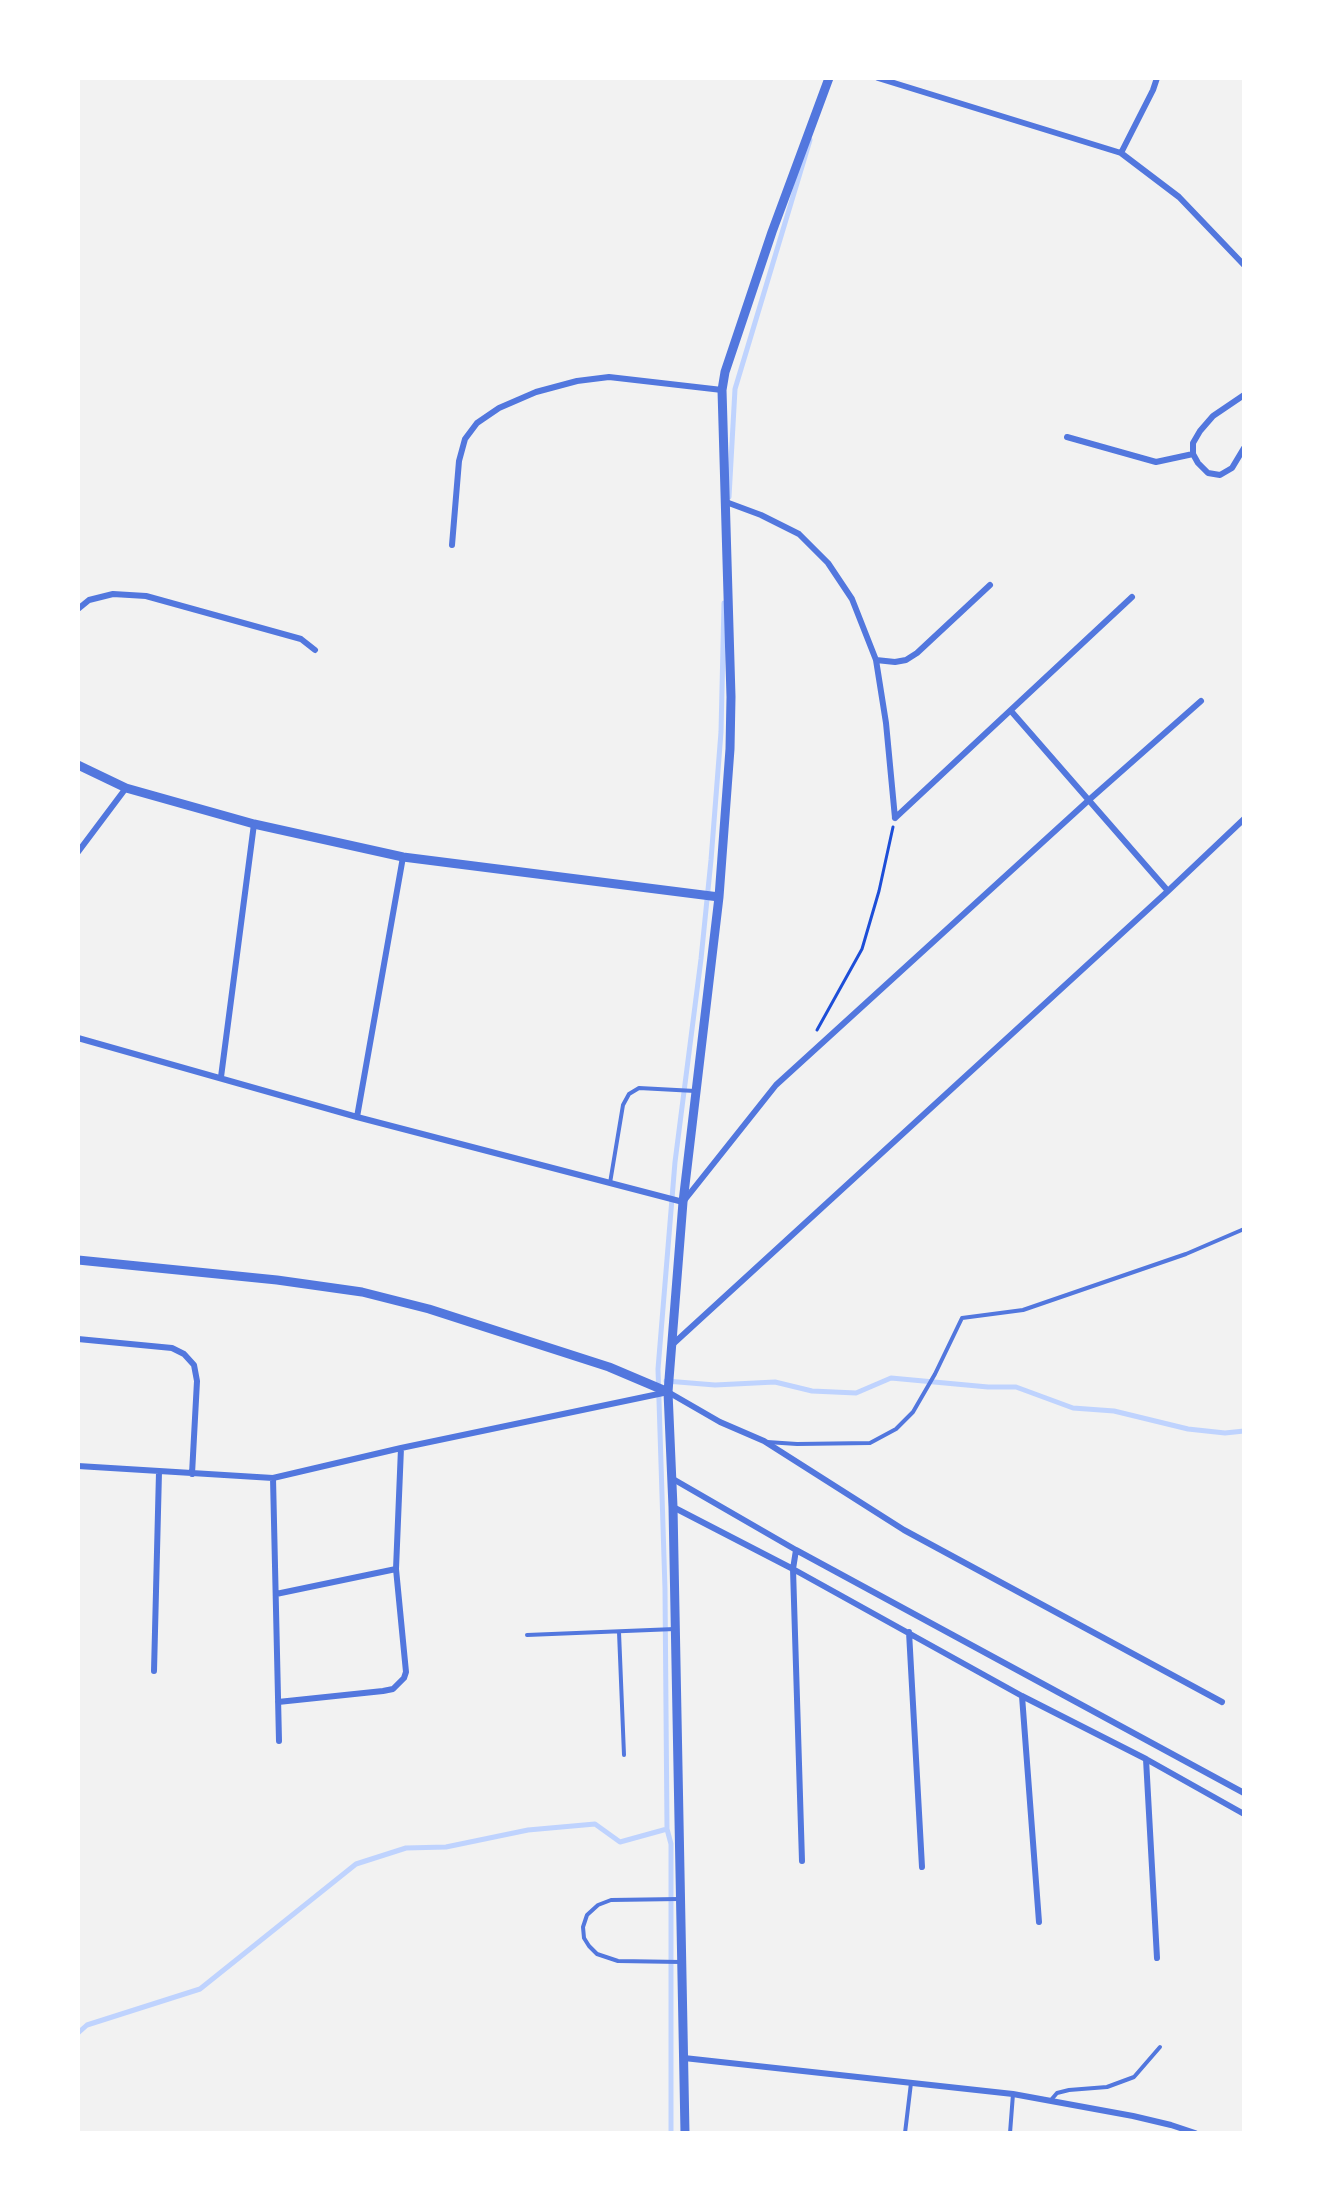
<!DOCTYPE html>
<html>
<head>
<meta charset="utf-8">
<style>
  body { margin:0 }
  #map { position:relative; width:1322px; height:2211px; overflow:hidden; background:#f2f2f2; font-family:"Noto Sans",sans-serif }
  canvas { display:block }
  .frame { position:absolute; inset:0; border:80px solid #fff; pointer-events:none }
</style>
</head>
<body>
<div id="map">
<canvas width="1322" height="2211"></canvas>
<div class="frame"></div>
</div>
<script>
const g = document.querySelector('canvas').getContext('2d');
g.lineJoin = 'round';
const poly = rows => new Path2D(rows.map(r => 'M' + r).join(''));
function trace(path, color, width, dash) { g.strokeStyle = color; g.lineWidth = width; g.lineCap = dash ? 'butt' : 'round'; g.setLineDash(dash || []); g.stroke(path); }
const stream = poly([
  [729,497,735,389,810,140],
  [666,1381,715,1385,775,1382,812,1391,856,1393,891,1378,988,1387,1016,1387,1073,1408,1114,1411,1188,1429,1225,1433,1244,1431],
  [78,2033,87,2025,200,1989,356,1864,406,1848,446,1847,528,1830,595,1824,620,1842,667,1829],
  [671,2133,671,1844,667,1829,665,1589,658,1369,675,1162,701,959,711,860,721,732,724,603]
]);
const path = poly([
  [817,1030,862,949,879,891,893,827]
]);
const service = poly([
  [610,1183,623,1105,629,1094,639,1088,695,1091],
  [767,1442,797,1444,870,1443,896,1429,913,1412,935,1374,962,1318,1023,1310,1186,1254,1244,1229],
  [619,1632,624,1755],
  [527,1635,675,1629],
  [679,1899,611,1900,598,1905,587,1915,583,1927,584,1938,589,1946,597,1954,618,1961,681,1962],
  [1051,2100,1057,2093,1069,2090,1107,2087,1134,2077,1160,2047],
  [905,2133,911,2083],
  [1010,2133,1013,2094]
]);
const minor = poly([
  [878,78,1121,153,1179,197,1244,265],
  [1121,153,1153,90,1157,78],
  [1244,395,1213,416,1200,431,1193,443,1193,454,1198,463,1208,473,1220,475,1232,468,1244,448],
  [1067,437,1156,462,1193,454],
  [726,502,761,515,799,534,828,563,852,599,876,660,886,723,895,818],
  [452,545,459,461,465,439,477,423,499,408,536,392,577,381,609,377,722,390],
  [78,609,89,600,113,594,146,596,301,639,315,650],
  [876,660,895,662,906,660,917,653,990,585],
  [1011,711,1168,891],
  [895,818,1132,597],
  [78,852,126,788],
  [78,1038,357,1117,683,1202,776,1085,1090,799,1201,701],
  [221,1077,254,824],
  [357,1117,403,857],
  [78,1339,172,1348,184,1354,194,1365,197,1381,192,1474],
  [673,1344,1168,891,1244,819],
  [78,1466,273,1478,401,1448,668,1392,720,1422,764,1441,904,1530,1222,1702],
  [273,1478,279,1741],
  [673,1479,796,1550,1244,1793],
  [673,1507,793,1569,1022,1696,1146,1759,1244,1814],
  [796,1550,793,1569,802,1861],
  [276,1594,396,1569],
  [909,1632,922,1867],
  [154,1671,159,1472],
  [1022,1696,1039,1922],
  [278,1702,383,1691,393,1689,404,1678,406,1672,396,1569,401,1448],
  [1146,1759,1157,1958],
  [684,2058,1013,2094,1133,2116,1171,2125,1195,2133]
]);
const tertiary = poly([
  [78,765,126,788,254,824,403,857,719,897],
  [78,1260,277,1280,362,1292,429,1309,609,1367,668,1392],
  [685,2133,673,1507,668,1392,683,1202,719,897,730,749,731,697,722,390,725,372,772,232,829,78]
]);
trace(stream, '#bfd3fe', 5);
trace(path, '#1d4ed8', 3);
trace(service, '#5277de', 4);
trace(minor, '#5277de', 6);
trace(tertiary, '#5277de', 9);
</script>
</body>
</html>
